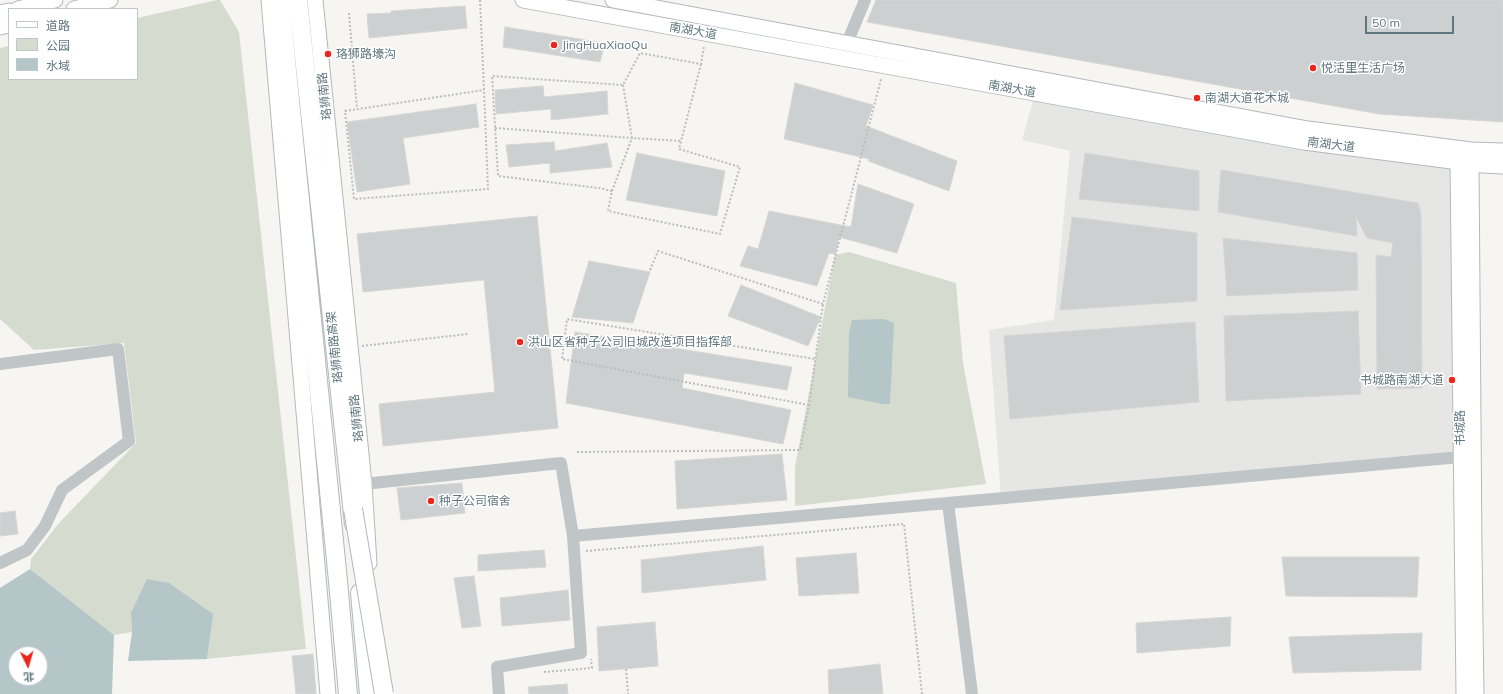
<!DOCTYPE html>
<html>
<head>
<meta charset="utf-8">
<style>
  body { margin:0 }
  #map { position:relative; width:1503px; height:694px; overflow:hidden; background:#f6f5f1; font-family:Mulish,"Noto Sans SC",sans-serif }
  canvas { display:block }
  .legend { position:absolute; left:8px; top:8px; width:130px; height:72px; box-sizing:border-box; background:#fff; border:1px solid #bfc8cb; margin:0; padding:5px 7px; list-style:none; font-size:12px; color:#5f767e }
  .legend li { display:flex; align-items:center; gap:8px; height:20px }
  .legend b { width:20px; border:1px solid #bfc8cb }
  .north { position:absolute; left:8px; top:646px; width:40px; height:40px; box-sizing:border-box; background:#fff; border:1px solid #bfc8cb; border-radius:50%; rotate:175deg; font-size:11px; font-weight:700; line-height:16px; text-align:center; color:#5f767e }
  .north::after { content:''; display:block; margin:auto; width:14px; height:18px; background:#eb261c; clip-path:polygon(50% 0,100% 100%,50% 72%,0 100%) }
  .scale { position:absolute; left:1365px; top:16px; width:89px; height:18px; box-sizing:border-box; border:2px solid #5f767e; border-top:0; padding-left:5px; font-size:12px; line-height:14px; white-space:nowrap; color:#5f767e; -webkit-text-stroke:3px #fff; paint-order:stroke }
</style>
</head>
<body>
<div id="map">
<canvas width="1503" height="694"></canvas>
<ul class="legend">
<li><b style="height:5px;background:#fff"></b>道路</li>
<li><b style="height:11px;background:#d6dbd0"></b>公园</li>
<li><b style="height:11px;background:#b4c6c7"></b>水域</li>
</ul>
<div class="north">北</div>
<div class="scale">50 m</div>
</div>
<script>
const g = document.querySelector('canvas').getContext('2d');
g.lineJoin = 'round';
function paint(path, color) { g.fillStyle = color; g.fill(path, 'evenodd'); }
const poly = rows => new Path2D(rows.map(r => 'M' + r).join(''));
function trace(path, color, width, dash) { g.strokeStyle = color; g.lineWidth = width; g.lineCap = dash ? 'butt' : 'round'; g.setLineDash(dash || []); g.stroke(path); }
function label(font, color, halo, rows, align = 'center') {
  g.font = font + ' Mulish,"Noto Sans SC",sans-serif'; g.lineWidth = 3; g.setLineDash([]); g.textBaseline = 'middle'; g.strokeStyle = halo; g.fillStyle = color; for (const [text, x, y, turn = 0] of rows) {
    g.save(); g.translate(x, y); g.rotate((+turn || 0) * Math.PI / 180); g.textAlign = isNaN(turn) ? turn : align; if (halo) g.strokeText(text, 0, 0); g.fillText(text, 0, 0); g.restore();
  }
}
const built = poly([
  [1035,93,1458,161,1461,457,1001,499,989,330,1054,320,1070,151,1022,140]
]);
const green = poly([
  [217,0,220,0,239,32,306,649,207,659,212,614,131,613,132,632,114,635,30,569,31,559,59,523,136,443,124,343,34,350,0,319,0,48,9,46,9,79,137,79,137,18],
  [849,252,956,283,963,363,986,484,795,506,795,467,835,255]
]);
const water = poly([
  [884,319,894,323,890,404,883,404,848,397,849,333,852,320],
  [30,569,114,635,112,694,0,694,0,588],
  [16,654,40,654,40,678,16,678],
  [147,579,169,583,213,614,207,659,128,661,132,632,131,613]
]);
const building = poly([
  [876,0,1503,0,1503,122,1379,114,867,22,876,0],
  [465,6,467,28,369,38,367,14,391,13,391,11,465,6],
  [505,27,605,43,600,62,503,47,505,27],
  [795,83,873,105,866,126,957,161,949,191,868,161,869,159,784,139,795,83],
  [543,86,544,97,607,91,608,114,551,120,551,109,496,114,495,90,543,86],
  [476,104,479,127,403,138,410,184,357,192,347,122,476,104],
  [554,142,555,151,607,143,612,167,550,173,550,163,509,167,506,145,554,142],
  [637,153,725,171,717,216,626,200,637,153],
  [1085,153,1199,171,1199,211,1079,199,1085,153],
  [1221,170,1418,203,1421,214,1422,388,1377,389,1376,255,1391,257,1393,243,1367,238,1356,217,1357,236,1218,212,1221,170],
  [858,184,914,204,897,253,839,237,835,254,829,253,817,286,740,266,748,246,758,249,769,211,851,227,858,184],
  [537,216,558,428,383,446,379,404,495,392,484,280,363,292,357,234,537,216],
  [1072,217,1197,233,1197,301,1060,310,1072,217],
  [1223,238,1357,253,1358,290,1227,296,1223,238],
  [589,261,650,272,633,323,572,317,589,261],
  [741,285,821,317,808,346,728,316,741,285],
  [1358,311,1361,394,1226,401,1224,316,1358,311],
  [1195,322,1199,402,1010,419,1004,336,1195,322],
  [575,332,792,367,787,390,684,373,682,388,791,410,783,444,566,403,575,332],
  [782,454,787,500,677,509,675,461,782,454],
  [462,483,465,513,401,520,397,488,462,483],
  [15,511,18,534,0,536,0,513,15,511],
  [763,546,766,580,642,593,641,560,763,546],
  [544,550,546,567,478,571,478,555,544,550],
  [856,553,859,593,799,596,796,558,856,553],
  [1282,557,1419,557,1417,597,1286,596,1282,557],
  [474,576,481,626,462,628,454,578,474,576],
  [568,590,570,620,502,626,500,598,568,590],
  [1231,617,1230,646,1137,653,1136,623,1231,617],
  [655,622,658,666,599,671,597,627,655,622],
  [1422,633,1421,670,1293,673,1289,637,1422,633],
  [313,654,316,694,296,694,292,656,313,654],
  [880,664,883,694,829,694,828,670,880,664],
  [567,684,568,694,529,694,528,687,567,684]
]);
const path = poly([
  [480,0,484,90,488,189,354,199,345,111,484,90],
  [349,13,357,109],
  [701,64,679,149,740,167,720,234,608,211,612,191,599,188,498,176,492,76,623,85,640,53,701,64,704,46],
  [623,85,632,138,681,141],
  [495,128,632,138,612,191],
  [650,270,658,251,823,304,881,79],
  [362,346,468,334],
  [809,405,562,359,567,319,815,359],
  [577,452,800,450,809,405,823,304],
  [586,551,904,524,922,694],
  [626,669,628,694],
  [544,672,592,668,591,659]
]);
const minor = poly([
  [847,43,865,0],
  [0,364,118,349,129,441,62,490,45,526,27,550,0,563],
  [364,484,561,463,573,536,581,653,497,667,499,694],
  [573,536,948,503],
  [972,694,948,503,1461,457]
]);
const major = poly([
  [269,0,328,694],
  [315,0,364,484,369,563],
  [523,0,1304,142,1483,165,1503,166],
  [613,0,1308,129,1471,150,1503,151],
  [18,9,55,0],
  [74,9,110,0],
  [0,13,9,11],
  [0,27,9,25],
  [1458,161,1464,694],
  [1471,163,1474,550,1476,694]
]);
const highway = poly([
  [280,0,338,581,348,694],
  [298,0,354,524],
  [360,593,369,694]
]);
const highwayBridge = poly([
  [353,509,384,694]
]);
const markers = [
  [554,45,4,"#eb261c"],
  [328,54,4,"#eb261c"],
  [1313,68,4,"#eb261c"],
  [1197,98,4,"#eb261c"],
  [520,342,4,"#eb261c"],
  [1452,380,4,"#eb261c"],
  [431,501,4,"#eb261c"]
];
const streetNames = [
  ["南湖大道",693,31,10],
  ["南湖大道",1012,89,10],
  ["珞狮南路",325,96,-96],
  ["南湖大道",1331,145,7],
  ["珞狮南路高架",335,347,-96],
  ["珞狮南路",357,418,-96],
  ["书城路",1460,428,-90]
];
const poiNames = [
  ["JingHuaXiaoQu",562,45],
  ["珞狮路壕沟",336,54],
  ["悦活里生活广场",1321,68],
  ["南湖大道花木城",1205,98],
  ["洪山区省种子公司旧城改造项目指挥部",528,342],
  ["书城路南湖大道",1444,380,"right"],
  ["种子公司宿舍",439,501]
];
paint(built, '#e6e6e5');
paint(green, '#d6dbd0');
paint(water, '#b4c6c7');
paint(building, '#cdd0d1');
trace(building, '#d7d6d4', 1);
trace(major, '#b3b9bc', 17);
trace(highway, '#b3b8ba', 20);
trace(path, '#babdbf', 2, [2, 2]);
trace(minor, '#c0c5c8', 12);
trace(major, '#fff', 15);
trace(highway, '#fff', 18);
trace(highwayBridge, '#b3b8ba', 20, []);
trace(highwayBridge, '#fff', 18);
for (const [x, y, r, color] of markers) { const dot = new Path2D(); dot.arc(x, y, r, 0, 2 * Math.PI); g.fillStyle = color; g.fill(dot); trace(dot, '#fff', 1.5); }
label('12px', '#5f767e', '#fff', streetNames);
label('12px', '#5f767e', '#fff', poiNames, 'left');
</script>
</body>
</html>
